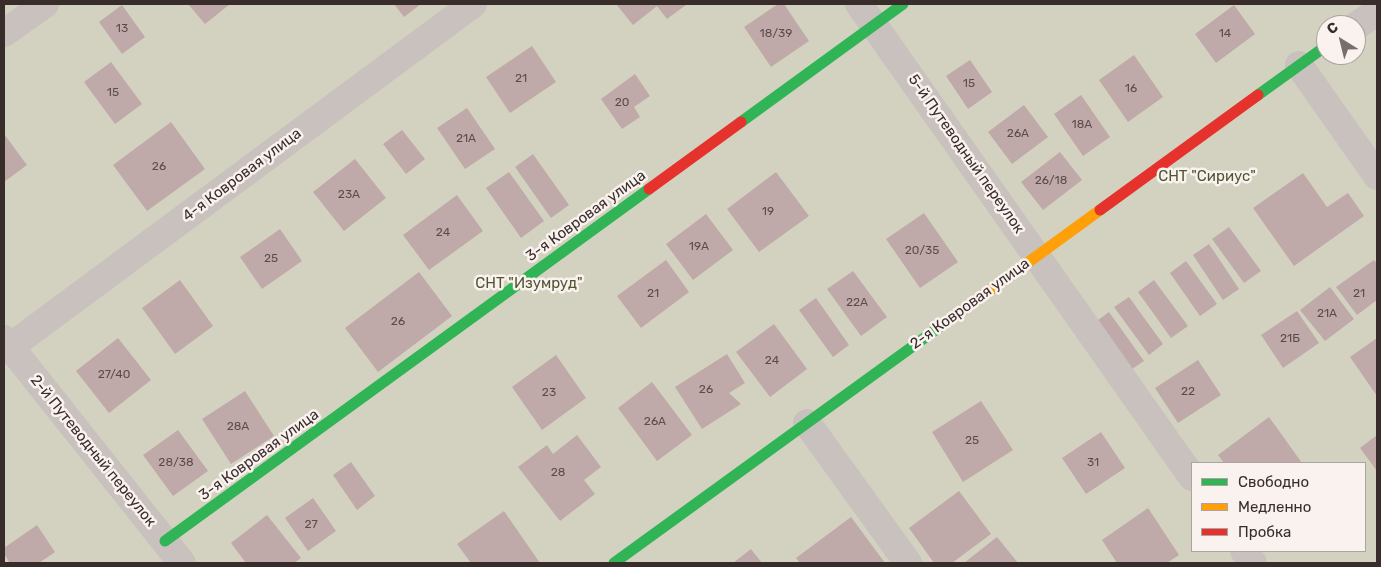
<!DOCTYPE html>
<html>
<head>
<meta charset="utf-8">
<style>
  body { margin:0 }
  #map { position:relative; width:1381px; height:567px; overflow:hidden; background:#eee8e6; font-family:Rubik,sans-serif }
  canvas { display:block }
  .frame { position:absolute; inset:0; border:5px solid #392d2c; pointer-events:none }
  .legend { position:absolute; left:1191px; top:462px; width:175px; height:90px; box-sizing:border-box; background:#faf2ee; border:1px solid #ada3a0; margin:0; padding:6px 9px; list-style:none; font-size:15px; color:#392d2c }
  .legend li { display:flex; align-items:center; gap:10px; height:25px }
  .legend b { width:25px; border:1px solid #ada3a0 }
  .north { position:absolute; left:1316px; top:15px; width:50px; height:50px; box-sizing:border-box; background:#faf2ee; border:1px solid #ada3a0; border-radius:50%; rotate:324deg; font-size:14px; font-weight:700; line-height:20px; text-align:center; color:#392d2c }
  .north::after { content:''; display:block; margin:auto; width:18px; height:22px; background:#786e6d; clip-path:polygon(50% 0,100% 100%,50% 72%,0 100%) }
</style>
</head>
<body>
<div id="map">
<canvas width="1381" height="567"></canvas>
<div class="frame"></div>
<ul class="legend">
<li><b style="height:6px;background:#30b455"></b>Свободно</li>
<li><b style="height:6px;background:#ff9f0a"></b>Медленно</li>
<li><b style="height:6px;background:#e5322d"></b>Пробка</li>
</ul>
<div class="north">С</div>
</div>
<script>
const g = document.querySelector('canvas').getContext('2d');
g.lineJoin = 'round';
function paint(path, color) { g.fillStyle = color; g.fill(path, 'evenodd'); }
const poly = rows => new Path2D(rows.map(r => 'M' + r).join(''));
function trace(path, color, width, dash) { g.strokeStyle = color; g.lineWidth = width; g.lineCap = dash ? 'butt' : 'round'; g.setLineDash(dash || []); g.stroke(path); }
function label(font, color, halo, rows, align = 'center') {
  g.font = font + ' Rubik,sans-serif'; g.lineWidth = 5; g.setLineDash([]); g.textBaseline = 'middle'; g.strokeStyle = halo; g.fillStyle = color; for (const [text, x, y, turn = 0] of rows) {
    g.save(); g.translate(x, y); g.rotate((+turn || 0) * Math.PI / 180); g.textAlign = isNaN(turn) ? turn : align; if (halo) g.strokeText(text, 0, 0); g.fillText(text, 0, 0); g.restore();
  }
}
const green = poly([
  [4,4,1377,4,1377,563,4,563],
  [1326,25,1356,25,1356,55,1326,55],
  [1192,463,1365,463,1365,551,1192,551]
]);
const building = poly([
  [188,4,230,4,205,24],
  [394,4,421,4,404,17],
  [616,4,685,4,686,5,667,19,657,6,633,25],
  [778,4,784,4,809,41,771,67,744,27],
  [122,5,145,37,122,54,99,22],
  [1234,5,1255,34,1216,63,1195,34],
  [532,46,556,82,510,113,486,77],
  [1134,55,1163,97,1128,122,1099,80],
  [970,60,992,92,968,109,946,76],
  [111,62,142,104,115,124,84,82],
  [635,74,650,96,634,107,640,117,622,129,601,99],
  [1081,95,1110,137,1083,156,1054,114],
  [1024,105,1048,137,1012,164,988,132],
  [467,108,495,149,465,169,437,128],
  [171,122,205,169,147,211,113,165],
  [402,130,425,159,406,174,383,144],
  [4,134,27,165,4,182],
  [1060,152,1082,180,1043,210,1021,182],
  [533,154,569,205,551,218,515,167],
  [355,159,386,198,344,231,313,192],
  [509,172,544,221,521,238,486,188],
  [776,172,809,216,759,252,727,209],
  [1303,173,1327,207,1348,193,1364,216,1294,266,1253,208],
  [457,195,483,231,429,270,403,235],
  [924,213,958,262,920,288,886,239],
  [706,214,733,250,693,280,666,244],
  [1229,227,1261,271,1244,283,1212,239],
  [280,229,302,261,262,289,240,257],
  [1209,244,1239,289,1223,300,1193,255],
  [666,260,689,292,641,328,617,296],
  [1374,260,1377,264,1377,300,1357,315,1336,287],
  [1186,261,1217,304,1200,316,1170,273],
  [853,271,887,317,861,336,827,289],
  [419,272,452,316,378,372,345,328],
  [180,280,213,326,175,354,142,308],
  [1154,280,1188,326,1171,338,1138,292],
  [1330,287,1354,319,1325,341,1300,310],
  [1129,297,1163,344,1149,355,1114,307],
  [816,298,849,345,833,357,799,310],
  [1297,311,1319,343,1283,368,1261,335],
  [1109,312,1144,361,1129,371,1094,323],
  [774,324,807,369,770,397,736,352],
  [118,338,151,380,109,413,76,371],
  [1377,338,1377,396,1350,357],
  [727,354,745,383,729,393,741,404,702,429,675,387],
  [556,355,586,398,542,430,512,387],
  [1198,360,1221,395,1178,423,1155,388],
  [652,382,692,435,657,461,618,408],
  [245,391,274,436,231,464,202,419],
  [981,401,1013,450,963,482,932,432],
  [1269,417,1302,463,1224,463,1218,455],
  [178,430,208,471,173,496,143,455],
  [1101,432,1125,468,1086,494,1062,458],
  [577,435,601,467,584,480,595,494,560,521,518,467,547,445,553,454],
  [1377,435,1377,471,1360,448],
  [351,462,375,496,357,510,333,475],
  [959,491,991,534,952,563,934,563,909,528],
  [313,498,336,531,308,551,285,518],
  [1148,508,1179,555,1167,563,1117,563,1102,540],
  [504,511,540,563,471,563,457,544],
  [267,515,301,558,294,563,246,563,231,543],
  [851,517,885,563,800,563,796,558],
  [37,525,55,552,39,563,10,563,4,554,4,548],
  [997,537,1018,563,964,563],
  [751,549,762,563,733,563]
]);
const street = poly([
  [859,4,1192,477],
  [1356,26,1377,12],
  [4,33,45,4],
  [1299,65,1377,176],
  [4,339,182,563],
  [10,347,473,4],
  [807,423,908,563],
  [1244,551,1253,563]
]);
const fast = poly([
  [1258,95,1326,46],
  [741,122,903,4],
  [165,541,649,189],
  [614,563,967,307]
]);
const slow = poly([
  [967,307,1100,210]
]);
const jam = poly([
  [649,189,741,122],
  [1100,210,1258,95]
]);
const numberNames = [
  ["13",122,29],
  ["18/39",776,34],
  ["14",1225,34],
  ["21",521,79],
  ["15",969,84],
  ["16",1131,89],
  ["15",113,93],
  ["20",622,103],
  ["18А",1082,125],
  ["26А",1018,134],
  ["21А",466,139],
  ["26",159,167],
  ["26/18",1051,181],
  ["23А",349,195],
  ["19",768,212],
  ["24",443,233],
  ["19А",699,247],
  ["20/35",922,251],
  ["25",271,259],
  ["21",653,294],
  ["21",1359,294],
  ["22А",857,303],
  ["21А",1327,314],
  ["26",398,322],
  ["21Б",1290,339],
  ["24",772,361],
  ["27/40",114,375],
  ["26",706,390],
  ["22",1188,392],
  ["23",549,393],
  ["26А",655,422],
  ["28А",238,427],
  ["25",972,441],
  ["28/38",176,463],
  ["31",1093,463],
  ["28",558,473],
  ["27",311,525]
];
const streetNames = [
  ["5-й Путеводный переулок",966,154,55],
  ["4-я Ковровая улица",242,175,-37],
  ["3-я Ковровая улица",586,216,-36],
  ["2-я Ковровая улица",970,304,-36],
  ["2-й Путеводный переулок",93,451,51],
  ["3-я Ковровая улица",259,455,-36]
];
const parkNames = [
  ["СНТ \"Сириус\"",1207,177],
  ["СНТ \"Изумруд\"",529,284]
];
paint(green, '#d3d2c1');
paint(building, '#c0aaa9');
trace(street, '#c8c1be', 28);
trace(fast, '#30b455', 11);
trace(slow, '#ff9f0a', 11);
trace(jam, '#e5322d', 11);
label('12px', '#5b4c4b', null, numberNames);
label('15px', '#392d2c', '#faf2ee', streetNames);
label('15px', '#505531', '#faf2ee', parkNames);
</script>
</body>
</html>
